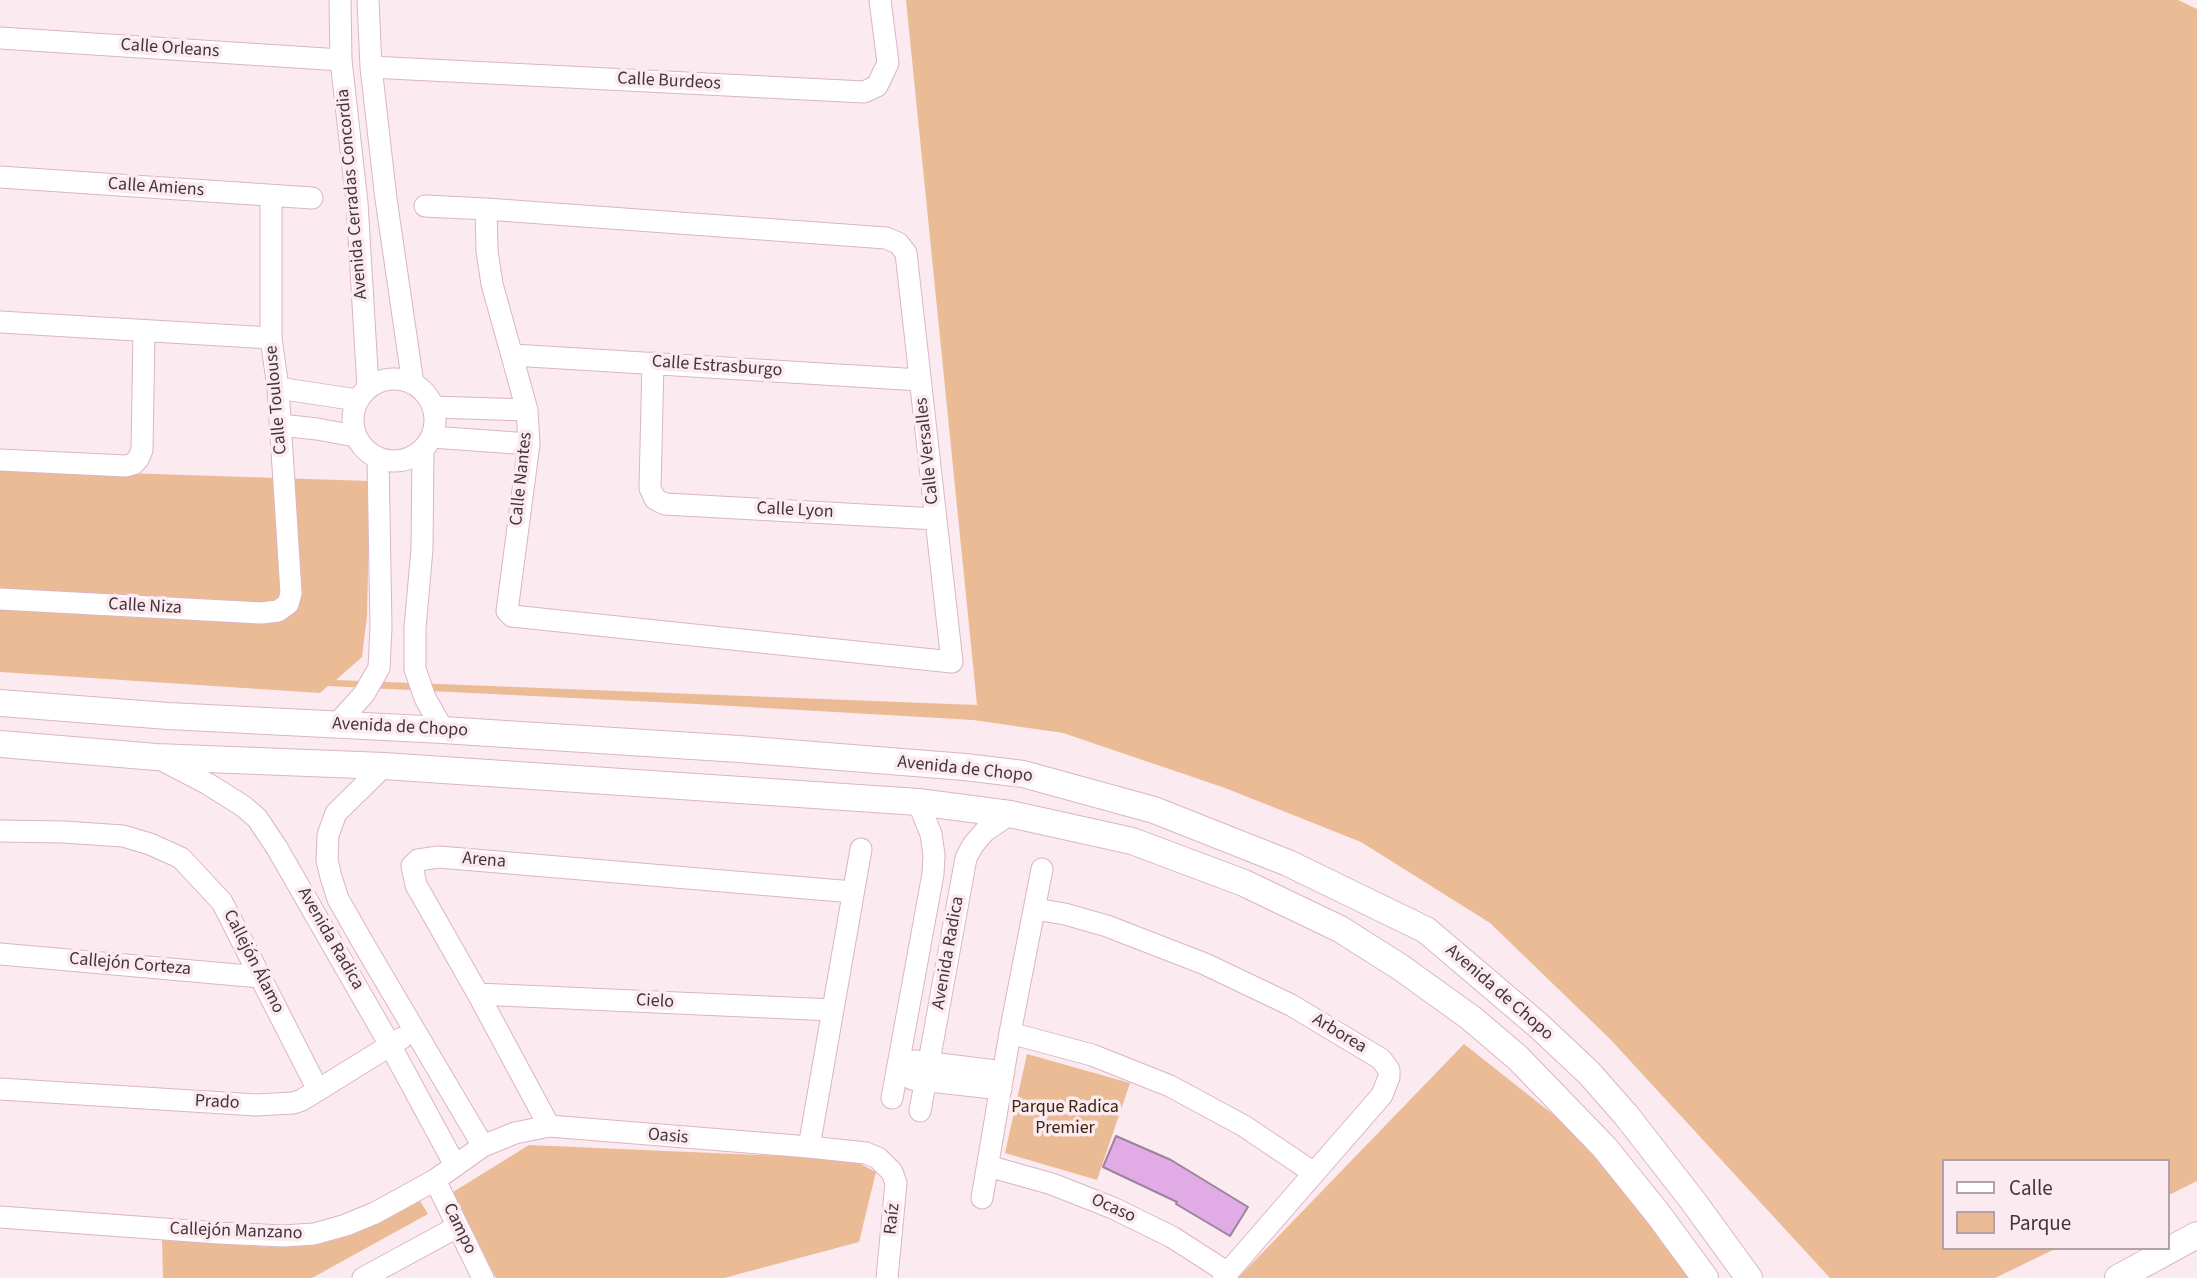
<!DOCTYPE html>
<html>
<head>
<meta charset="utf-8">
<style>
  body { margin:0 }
  #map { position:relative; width:2197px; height:1278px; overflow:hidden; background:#fbebf0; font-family:"Source Sans 3",sans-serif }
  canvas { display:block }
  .legend { position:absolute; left:1942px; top:1159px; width:228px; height:91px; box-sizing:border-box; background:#fbebf0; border:2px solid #b2a2a7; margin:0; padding:9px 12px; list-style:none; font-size:21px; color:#44353a }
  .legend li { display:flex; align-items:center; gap:14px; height:35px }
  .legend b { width:35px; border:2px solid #b2a2a7 }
</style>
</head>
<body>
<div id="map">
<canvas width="2197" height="1278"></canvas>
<ul class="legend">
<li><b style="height:9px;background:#fff"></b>Calle</li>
<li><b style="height:19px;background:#ebbb96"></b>Parque</li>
</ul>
</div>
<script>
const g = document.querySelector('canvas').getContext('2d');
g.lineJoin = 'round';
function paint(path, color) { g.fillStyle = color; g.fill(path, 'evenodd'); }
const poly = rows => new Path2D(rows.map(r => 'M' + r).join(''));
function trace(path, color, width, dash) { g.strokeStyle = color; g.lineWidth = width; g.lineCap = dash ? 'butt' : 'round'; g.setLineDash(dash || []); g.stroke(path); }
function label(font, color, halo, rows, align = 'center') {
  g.font = font + ' "Source Sans 3",sans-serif'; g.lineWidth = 7; g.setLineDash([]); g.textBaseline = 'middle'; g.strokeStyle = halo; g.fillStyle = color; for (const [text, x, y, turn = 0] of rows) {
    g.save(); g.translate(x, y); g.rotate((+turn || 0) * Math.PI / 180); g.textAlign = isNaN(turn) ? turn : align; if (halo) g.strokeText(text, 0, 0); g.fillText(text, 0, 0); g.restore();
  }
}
const green = poly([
  [906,0,2178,0,2197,9,2197,1181,2167,1196,2167,1161,1943,1161,1943,1248,2057,1248,1995,1278,1830,1278,1610,1039,1490,923,1361,842,1225,788,1063,733,973,720,696,704,328,686,320,693,0,672,0,469,370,481,367,616,362,657,336,680,977,705],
  [1464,1044,1569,1127,1639,1208,1689,1278,1238,1278],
  [1027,1054,1130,1083,1097,1180,1005,1153],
  [529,1145,851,1159,876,1172,859,1242,724,1278,496,1278,453,1192],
  [420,1201,428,1214,312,1278,163,1278,162,1240,271,1247,316,1245,352,1235]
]);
const building = poly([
  [1116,1136,1171,1160,1248,1207,1230,1236,1176,1204,1177,1202,1103,1167,1116,1136]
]);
const minor = poly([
  [340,0,341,60,357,203,368,387],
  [368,0,371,67,386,199,413,384],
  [0,38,341,60],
  [371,67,864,92,877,86,888,63,880,0],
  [0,177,312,198],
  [425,206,486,209,886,238,898,243,906,253,952,662,512,616,507,611,529,444,527,410,492,284,487,251,486,209],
  [0,322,271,338],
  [513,355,920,380],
  [653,363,650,488,655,499,665,504,936,519],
  '353 420a41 41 0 1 1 82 0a41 41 0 1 1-82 0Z',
  [278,388,357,400],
  [433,407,527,410],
  [281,425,317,429,355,436],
  [432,437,529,444],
  [423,450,422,549,415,628,415,669,425,698,443,730],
  [0,460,126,466,133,464,138,459,142,450,144,332],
  [0,599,261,613,278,611,288,604,291,593,278,388,271,338,271,196],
  [337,724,364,694,379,668,381,627,378,459],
  [158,758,208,784,243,806,257,818,277,848,390,1045,455,1165],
  [384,766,336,813,328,835,327,860,331,877,338,899,366,948,483,1146],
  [0,831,63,832,123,836,150,844,181,858,222,902,318,1090],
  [1035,909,1065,914,1107,926,1205,964,1291,1005,1381,1059,1389,1070,1389,1077,1382,1095,1223,1278],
  [0,954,260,977],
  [478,994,833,1010],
  [1010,1033,1092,1055,1170,1086,1244,1126,1314,1173],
  [915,1061,1004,1072],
  [912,1079,1001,1089],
  [0,1089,256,1105,293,1103,302,1100,402,1038],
  [892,1098,933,874,934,855,931,834,918,802],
  [920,1111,966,858,973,845,985,831,1010,814],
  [549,1126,478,994,416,885,412,866,418,860,439,857,853,892],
  [809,1147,861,849],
  [988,1166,1052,1184,1113,1208,1172,1237,1228,1273],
  [435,1180,483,1278],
  [982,1198,1010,1033,1042,869],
  [0,1217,219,1233,283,1236,314,1234,346,1225,375,1213,435,1180,483,1146,515,1133,549,1126,809,1147,866,1153,878,1158,892,1172,896,1183,887,1278],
  [363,1278,457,1227]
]);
const tertiary = poly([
  [0,703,168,716,443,730,739,749,965,767,1023,774,1154,810,1288,863,1426,930,1539,1026,1589,1073,1626,1115,1693,1201,1749,1278],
  [0,744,156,757,384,766,918,802,1010,814,1132,841,1244,883,1340,929,1400,967,1471,1018,1518,1058,1605,1148,1658,1214,1705,1278],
  [2118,1278,2197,1235]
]);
const streetNames = [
  ["Calle Orleans",170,49,4],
  ["Calle Burdeos",669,82,3],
  ["Calle Amiens",156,188,4],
  ["Avenida Cerradas Concordia",353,194,-95],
  ["Calle Estrasburgo",717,367,4],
  ["Calle Toulouse",277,400,-95],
  ["Calle Versalles",928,451,-96],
  ["Calle Nantes",522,479,-84],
  ["Calle Lyon",795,511,3],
  ["Calle Niza",145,607,3],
  ["Avenida de Chopo",400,728,3],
  ["Avenida de Chopo",965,770,6],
  ["Arena",484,861,5],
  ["Avenida Radica",330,939,60],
  ["Avenida Radica",949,953,-80],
  ["Callejón Álamo",253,962,63],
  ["Callejón Corteza",130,965,5],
  ["Avenida de Chopo",1499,993,41],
  ["Cielo",655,1002,3],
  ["Arborea",1339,1034,31],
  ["Prado",217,1103,3],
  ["Oasis",668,1137,5],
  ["Ocaso",1113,1209,24],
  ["Raíz",893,1219,-84],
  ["Campo",459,1229,64],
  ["Callejón Manzano",236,1232,2]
];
const parkNames = [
  ["Parque Radica",1065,1108],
  ["Premier",1065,1129]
];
paint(green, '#ebbb96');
paint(building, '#e1ace5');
trace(building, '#9b839c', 2);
trace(minor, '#dbb5c1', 23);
trace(tertiary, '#dbb5c1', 28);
trace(minor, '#fff', 21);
trace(tertiary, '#fff', 26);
label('18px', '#44353a', '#fbebf0', streetNames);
label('18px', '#3d240e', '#fbebf0', parkNames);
</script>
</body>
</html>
